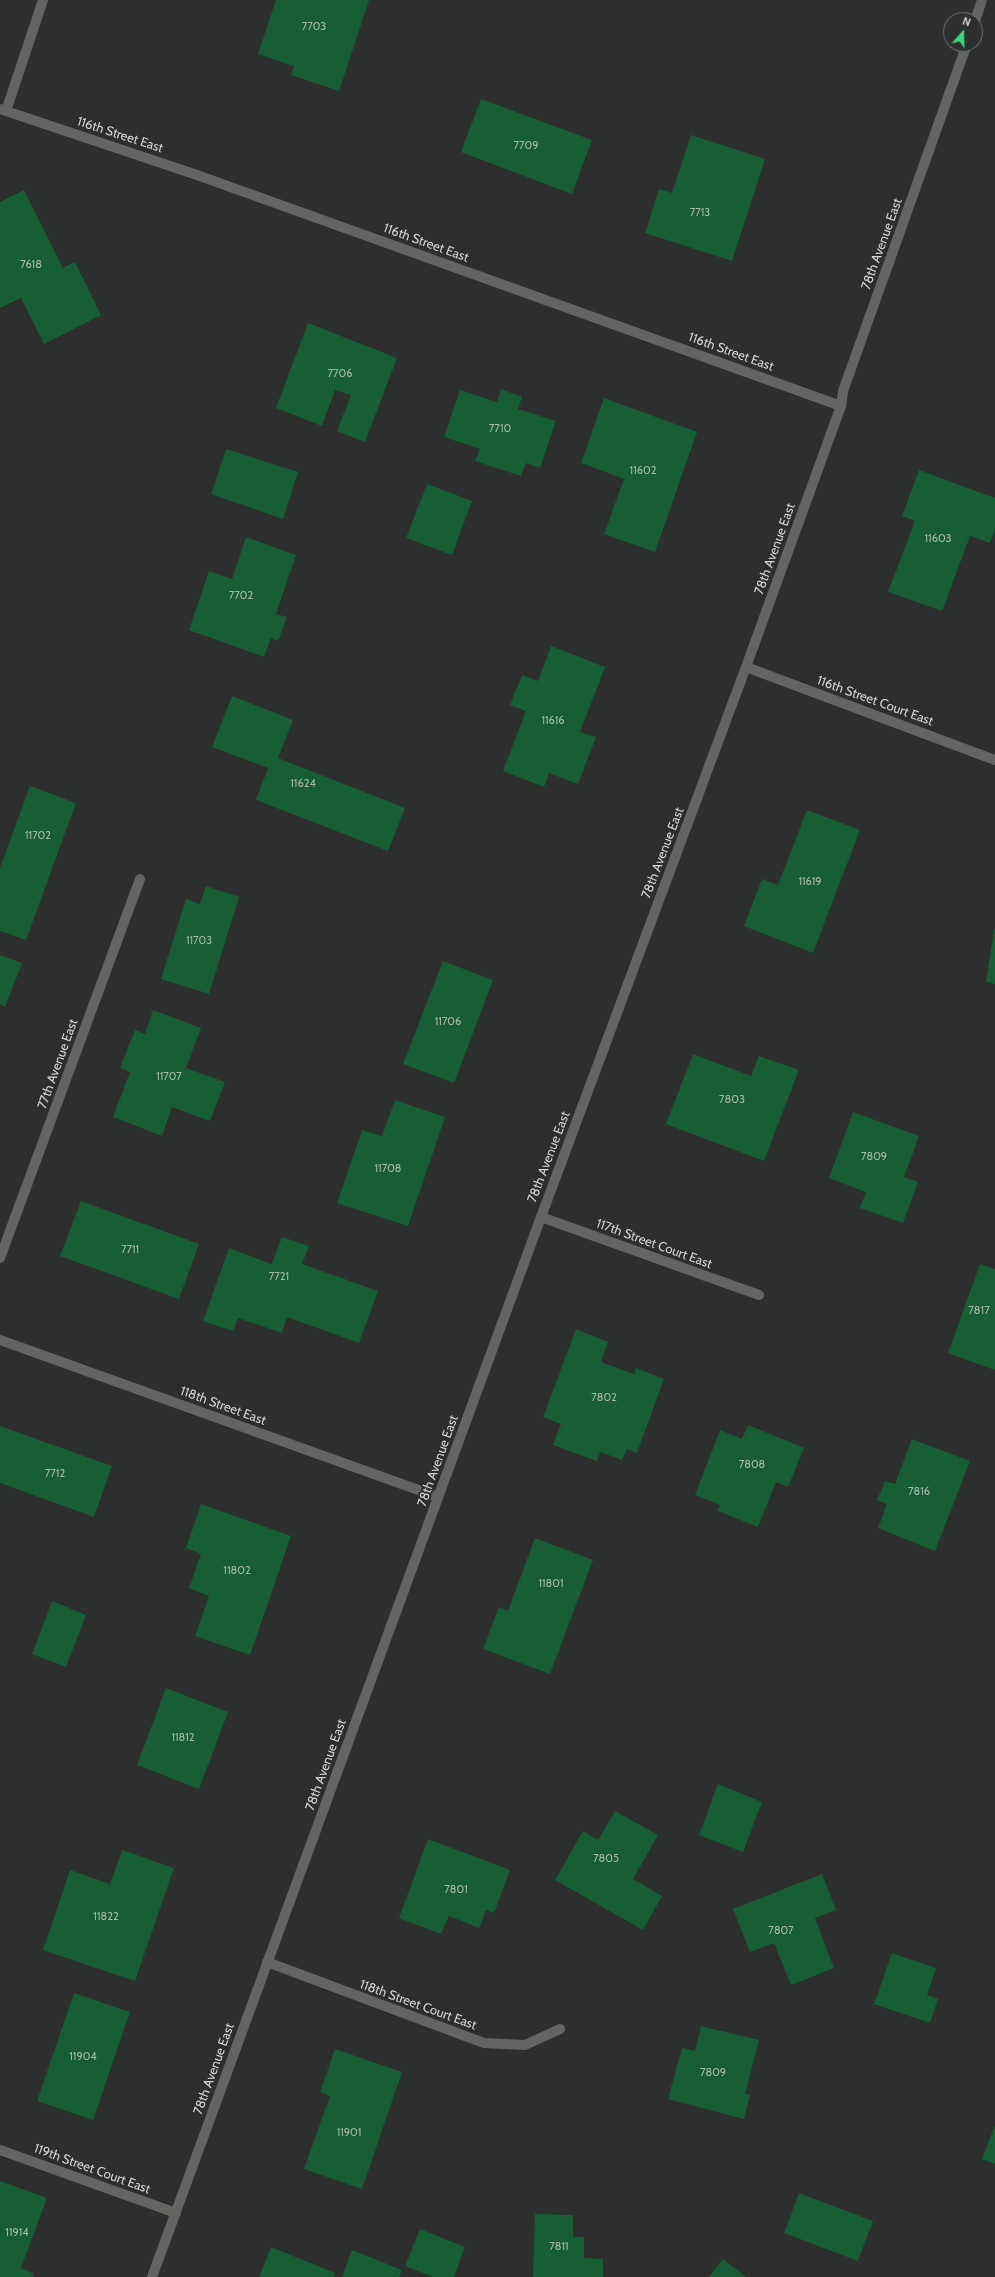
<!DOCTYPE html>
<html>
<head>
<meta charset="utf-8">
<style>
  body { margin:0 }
  #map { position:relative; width:995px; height:2277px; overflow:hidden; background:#2c2f2d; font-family:Cabin,sans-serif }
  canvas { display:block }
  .north { position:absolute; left:943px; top:12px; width:40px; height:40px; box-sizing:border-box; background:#2c2f2d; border:1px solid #6f716f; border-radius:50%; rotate:20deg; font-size:11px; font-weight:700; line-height:16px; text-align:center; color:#d3d5d3 }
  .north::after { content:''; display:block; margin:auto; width:14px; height:18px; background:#3ad77f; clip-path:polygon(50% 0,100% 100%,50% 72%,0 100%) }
</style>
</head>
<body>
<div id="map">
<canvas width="995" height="2277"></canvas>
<div class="north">N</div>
</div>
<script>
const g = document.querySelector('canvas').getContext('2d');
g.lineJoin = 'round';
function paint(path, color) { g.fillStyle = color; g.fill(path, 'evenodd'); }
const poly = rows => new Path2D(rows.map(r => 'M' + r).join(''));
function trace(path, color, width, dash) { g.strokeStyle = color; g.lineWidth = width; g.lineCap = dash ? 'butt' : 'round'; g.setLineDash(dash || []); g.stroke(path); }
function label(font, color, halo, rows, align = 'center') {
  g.font = font + ' Cabin,sans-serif'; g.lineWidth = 4; g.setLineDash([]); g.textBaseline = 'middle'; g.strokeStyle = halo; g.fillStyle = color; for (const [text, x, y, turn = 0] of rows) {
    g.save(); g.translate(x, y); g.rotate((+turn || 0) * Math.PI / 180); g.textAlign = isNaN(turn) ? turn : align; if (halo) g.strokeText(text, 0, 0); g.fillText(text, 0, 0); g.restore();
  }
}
const building = poly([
  [276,0,369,0,339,91,291,75,294,66,258,54],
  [481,99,592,140,572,194,461,152],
  [691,135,765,159,732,261,645,233,659,189,672,193],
  [24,190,63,268,75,262,101,315,44,344,21,298,0,308,0,202],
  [308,323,397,358,365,442,337,431,351,395,335,390,322,426,276,408],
  [501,389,522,397,518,409,556,421,540,468,526,463,521,476,475,461,480,449,444,437,460,390,497,402],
  [604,398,697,432,655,552,604,534,624,479,581,463],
  [226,449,298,472,283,519,211,494],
  [919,470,995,498,995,529,990,543,970,536,942,611,888,592,915,521,902,516],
  [427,484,472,501,452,555,406,538],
  [246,537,296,555,276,614,287,617,278,641,271,638,264,657,189,630,209,571,232,579],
  [551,646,605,667,580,732,596,737,578,784,549,773,544,787,503,771,526,711,510,705,522,675,538,681],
  [232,696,293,720,278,758,405,808,388,851,256,800,268,768,212,747],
  [30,786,76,803,26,940,0,931,0,868],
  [807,810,860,830,813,953,744,926,762,879,778,885],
  [206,886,239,897,209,994,161,979,186,899,200,904],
  [994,930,995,930,995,984,986,982],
  [0,955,22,963,5,1007,0,1004],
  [443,961,493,980,454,1083,403,1064],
  [153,1010,201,1028,186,1068,225,1082,210,1121,172,1107,162,1136,113,1117,130,1072,120,1068,135,1030,145,1034],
  [693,1054,751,1076,759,1056,799,1070,764,1161,666,1124],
  [395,1100,445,1117,408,1226,337,1203,362,1130,382,1136],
  [853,1112,919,1136,904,1177,918,1182,903,1223,860,1208,866,1192,829,1178],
  [81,1201,199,1244,179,1299,60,1256],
  [282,1237,309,1246,302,1264,378,1291,359,1343,287,1317,282,1333,238,1318,233,1331,203,1321,229,1248,272,1264],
  [980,1264,995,1269,995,1370,948,1353],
  [576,1329,608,1342,601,1362,634,1374,636,1368,664,1379,637,1453,627,1449,622,1460,600,1452,597,1461,553,1445,561,1424,543,1417],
  [748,1425,804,1448,788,1487,776,1482,758,1527,718,1511,720,1505,695,1495,720,1430,742,1439],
  [0,1426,112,1466,94,1517,0,1483],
  [912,1439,970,1461,935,1551,878,1528,887,1504,877,1500,885,1481,895,1484],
  [201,1504,291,1536,250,1655,195,1636,209,1596,189,1588,201,1554,186,1548],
  [535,1538,593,1560,550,1674,483,1649,499,1607,508,1611],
  [52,1601,86,1615,66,1667,32,1654],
  [166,1688,228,1712,199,1789,137,1765],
  [718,1784,762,1802,743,1852,699,1835],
  [615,1811,658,1835,633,1879,662,1896,643,1930,555,1880,583,1831,598,1840],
  [428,1839,510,1870,494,1913,486,1910,479,1928,449,1916,441,1934,399,1918],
  [122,1850,174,1868,135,1981,43,1950,70,1870,110,1884],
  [822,1874,836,1910,815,1918,834,1968,791,1985,774,1943,750,1952,733,1909],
  [892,1953,936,1968,927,1995,938,1999,930,2023,874,2004],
  [74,1993,130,2012,93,2120,37,2101],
  [701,2026,759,2040,745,2094,750,2095,744,2119,668,2099,682,2048,695,2051],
  [335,2049,402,2072,362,2189,304,2169,330,2096,320,2092],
  [995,2125,995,2164,982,2159],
  [0,2181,47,2198,21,2268,34,2274,33,2277,0,2277],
  [799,2193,873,2221,858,2261,784,2233],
  [535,2214,573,2215,573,2237,584,2237,584,2258,603,2259,603,2277,533,2277],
  [420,2229,465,2247,454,2277,433,2277,405,2266],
  [271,2247,335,2273,334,2277,259,2277],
  [352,2250,402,2270,399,2277,342,2277],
  [723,2259,746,2277,709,2277]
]);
const minor = poly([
  [0,109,197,175,841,406],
  [6,111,43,0],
  [746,667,995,760],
  [541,1217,759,1295],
  [0,1258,140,879],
  [0,1340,438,1497],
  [267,1962,484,2043,525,2045,560,2029],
  [0,2150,176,2213]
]);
const tertiary = poly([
  [975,21,982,0],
  [152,2277,541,1217,746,667,841,406,843,391,967,44]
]);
const numberNames = [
  ["7703",314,27],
  ["7709",526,146],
  ["7713",700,213],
  ["7618",31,265],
  ["7706",340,374],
  ["7710",500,429],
  ["11602",643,471],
  ["11603",938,539],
  ["7702",241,596],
  ["11616",553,721],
  ["11624",303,784],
  ["11702",38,836],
  ["11619",810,882],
  ["11703",199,941],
  ["11706",448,1022],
  ["11707",169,1077],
  ["7803",732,1100],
  ["7809",874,1157],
  ["11708",388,1169],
  ["7711",130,1250],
  ["7721",279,1277],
  ["7817",979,1311],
  ["7802",604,1398],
  ["7808",752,1465],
  ["7712",55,1474],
  ["7816",919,1492],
  ["11802",237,1571],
  ["11801",551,1584],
  ["11812",183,1738],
  ["7805",606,1859],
  ["7801",456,1890],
  ["11822",106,1917],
  ["7807",781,1931],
  ["11904",83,2057],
  ["7809",713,2073],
  ["11901",349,2133],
  ["11914",17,2233],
  ["7811",559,2247]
];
const streetNames = [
  ["116th Street East",120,135,18],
  ["116th Street East",426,243,20],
  ["78th Avenue East",882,244,-70],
  ["116th Street East",731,352,20],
  ["78th Avenue East",775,549,-70],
  ["116th Street Court East",875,701,20],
  ["78th Avenue East",663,853,-69],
  ["77th Avenue East",58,1064,-70],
  ["78th Avenue East",549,1157,-69],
  ["117th Street Court East",654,1244,20],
  ["118th Street East",223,1406,20],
  ["78th Avenue East",438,1461,-70],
  ["78th Avenue East",326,1765,-70],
  ["118th Street Court East",418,2005,20],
  ["78th Avenue East",214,2069,-70],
  ["119th Street Court East",92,2169,20]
];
paint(building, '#175d35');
trace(minor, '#636563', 10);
trace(tertiary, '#636563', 10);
label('11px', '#a4b7ac', null, numberNames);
label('13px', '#d3d5d3', '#2c2f2d', streetNames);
</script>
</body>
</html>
